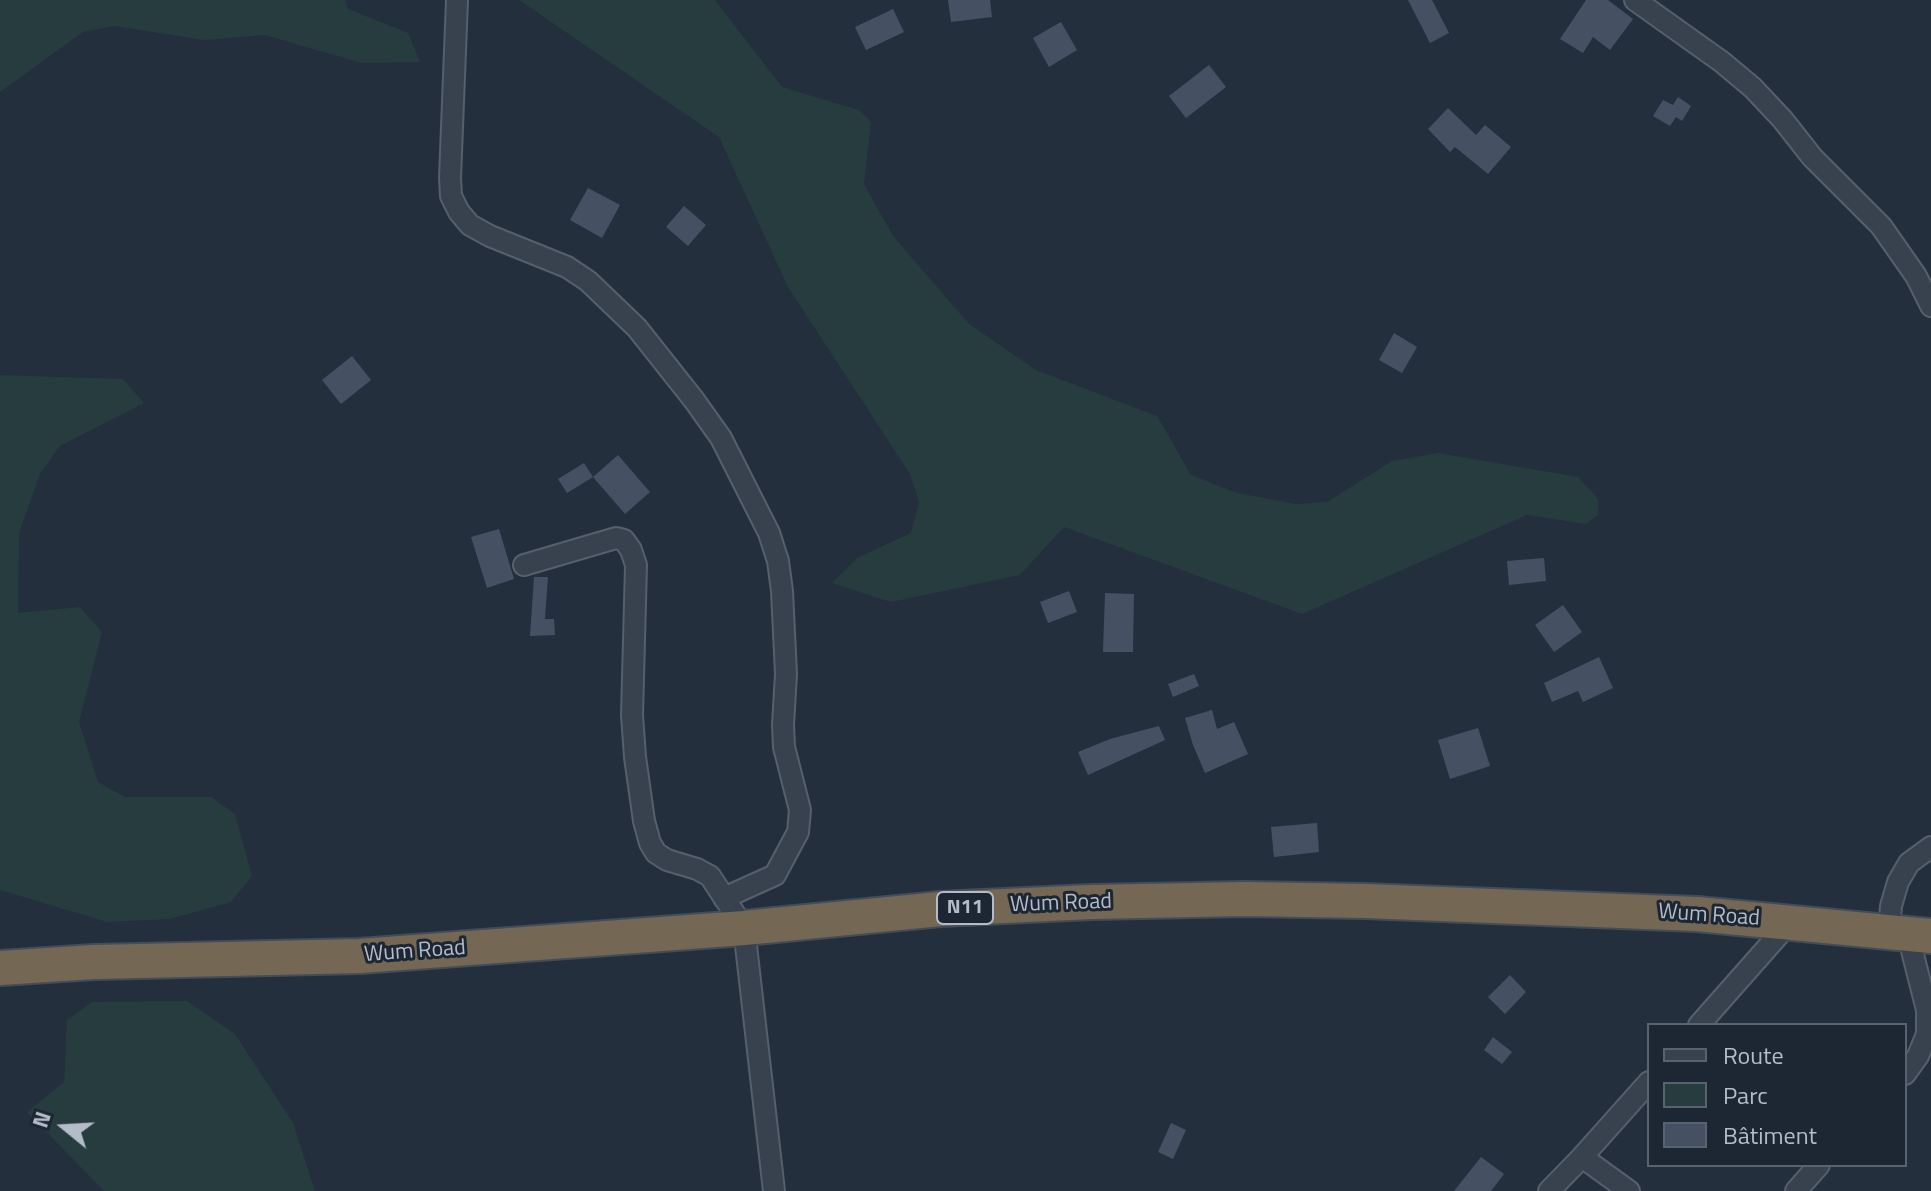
<!DOCTYPE html>
<html>
<head>
<meta charset="utf-8">
<style>
  body { margin:0 }
  #map { position:relative; width:1931px; height:1191px; overflow:hidden; background:#242f3e; font-family:"Titillium Web",sans-serif }
  canvas { display:block }
  .legend { position:absolute; left:1647px; top:1023px; width:260px; height:144px; box-sizing:border-box; background:#1d2633; border:2px solid #59626f; margin:0; padding:10px 14px; list-style:none; font-size:24px; color:#b4bcc9 }
  .legend li { display:flex; align-items:center; gap:16px; height:40px }
  .legend b { width:40px; border:2px solid #59626f }
  .north { position:absolute; left:24px; top:1087px; width:80px; height:80px; -webkit-text-stroke:6px #1d2633; paint-order:stroke; rotate:288deg; font-size:22px; font-weight:700; line-height:32px; text-align:center; color:#b4bcc9 }
  .north::after { content:''; display:block; margin:auto; width:28px; height:36px; background:#b4bcc9; clip-path:polygon(50% 0,100% 100%,50% 72%,0 100%) }
</style>
</head>
<body>
<div id="map">
<canvas width="1931" height="1191"></canvas>
<ul class="legend">
<li><b style="height:10px;background:#38414e"></b>Route</li>
<li><b style="height:22px;background:#263c3f"></b>Parc</li>
<li><b style="height:22px;background:#455162"></b>Bâtiment</li>
</ul>
<div class="north">N</div>
</div>
<script>
const g = document.querySelector('canvas').getContext('2d');
g.lineJoin = 'round';
function paint(path, color) { g.fillStyle = color; g.fill(path, 'evenodd'); }
const poly = rows => new Path2D(rows.map(r => 'M' + r).join(''));
function trace(path, color, width, dash) { g.strokeStyle = color; g.lineWidth = width; g.lineCap = dash ? 'butt' : 'round'; g.setLineDash(dash || []); g.stroke(path); }
function label(font, color, halo, rows, align = 'center') {
  g.font = font + ' "Titillium Web",sans-serif'; g.lineWidth = 6; g.setLineDash([]); g.textBaseline = 'middle'; g.strokeStyle = halo; g.fillStyle = color; for (const [text, x, y, turn = 0] of rows) {
    g.save(); g.translate(x, y); g.rotate((+turn || 0) * Math.PI / 180); g.textAlign = isNaN(turn) ? turn : align; if (halo) g.strokeText(text, 0, 0); g.fillText(text, 0, 0); g.restore();
  }
}
const green = poly([
  [0,0,345,0,348,9,408,33,420,62,361,63,265,35,204,40,114,26,83,32,0,92],
  [519,0,715,0,782,87,859,110,871,122,864,184,893,236,969,324,1036,370,1157,416,1191,475,1237,493,1296,504,1327,502,1392,461,1438,453,1578,477,1598,499,1598,515,1586,524,1527,515,1302,614,1064,527,1020,575,891,602,832,583,857,558,911,533,919,502,910,474,788,287,719,137],
  [0,375,123,379,144,403,60,446,40,474,19,533,18,613,80,607,102,632,79,722,98,782,125,797,211,797,235,814,252,876,231,902,170,919,107,922,0,890],
  [187,1001,235,1034,293,1123,315,1191,104,1191,27,1112,64,1082,67,1020,92,1002]
]);
const building = poly([
  [948,0,990,0,992,17,951,22],
  [1408,0,1432,0,1449,33,1430,43],
  [1586,0,1608,0,1633,19,1610,50,1593,37,1583,53,1560,39],
  [893,9,904,32,866,50,855,27],
  [1061,22,1077,50,1049,67,1033,38],
  [1209,65,1226,87,1186,118,1169,96],
  [1678,97,1691,106,1682,121,1676,117,1670,126,1653,116,1663,100,1673,105],
  [1448,108,1476,135,1485,125,1511,147,1488,174,1455,147,1450,152,1428,129],
  [588,188,620,205,602,238,570,220],
  [684,206,706,225,688,246,666,227],
  [1394,333,1417,347,1402,373,1379,360],
  [352,356,371,380,341,404,322,380],
  [618,455,650,492,625,514,593,477],
  [584,463,593,477,567,493,558,479],
  [499,529,514,579,487,588,471,537],
  [1544,558,1546,581,1509,585,1507,561],
  [534,577,548,577,545,619,554,619,555,635,530,636],
  [1069,591,1077,612,1048,623,1040,602],
  [1105,593,1134,594,1133,652,1103,652],
  [1563,605,1582,632,1554,652,1535,625],
  [1599,657,1613,688,1583,702,1578,691,1552,702,1544,683],
  [1194,674,1199,686,1173,697,1168,684],
  [1212,710,1217,729,1234,722,1248,754,1205,773,1193,745,1185,718],
  [1159,726,1165,740,1088,775,1078,752,1110,739],
  [1478,728,1490,766,1450,779,1438,740],
  [1317,823,1319,852,1274,857,1271,827],
  [1510,975,1526,992,1505,1014,1488,997],
  [1493,1037,1512,1052,1502,1064,1484,1050],
  [1171,1123,1186,1130,1173,1159,1158,1152],
  [1481,1157,1504,1174,1491,1191,1454,1191]
]);
const street = poly([
  [457,0,450,178,451,196,459,212,470,225,490,236,567,267,588,281,637,328,694,400,721,438,769,533,778,561,782,591,786,674,783,725,784,747,800,810,798,832,775,875,724,898],
  [1635,0,1722,62,1753,88,1783,120,1812,157,1881,226,1916,276,1931,306],
  [524,565,616,538,624,540,631,550,636,565,632,715,635,757,644,821,650,843,656,853,667,860,697,869,710,876,744,928,774,1191],
  [1889,933,1891,906,1898,882,1909,863,1931,847],
  [1699,1025,1790,922],
  [1905,1074,1918,1056,1927,1034,1927,1010,1908,935],
  [1582,1157,1629,1191],
  [1549,1191,1582,1157,1649,1082],
  [1796,1191,1819,1165]
]);
const highway = poly([
  [0,968,94,962,360,956,744,928,940,909,1091,902,1245,899,1365,901,1697,914,1931,936]
]);
const shields = [
  [965,908,56]
];
const shieldNames = [
  ["N11",965,908]
];
const streetNames = [
  ["Wum Road",1061,904,-2],
  ["Wum Road",1709,916,4],
  ["Wum Road",415,952,-4]
];
paint(green, '#263c3f');
paint(building, '#455162');
trace(street, '#565f6c', 24);
trace(highway, '#434c59', 38);
trace(street, '#38414e', 20);
trace(highway, '#746855', 34);
for (const [x, y, w] of shields) { const box = new Path2D(); box.roundRect(x - w / 2, y - 16, w, 32, 6); g.fillStyle = '#1d2633'; g.fill(box); trace(box, '#b4bcc9', 2); }
label('bold 20px', '#b4bcc9', null, shieldNames);
label('22px', '#b4bcc9', '#1d2633', streetNames);
</script>
</body>
</html>
